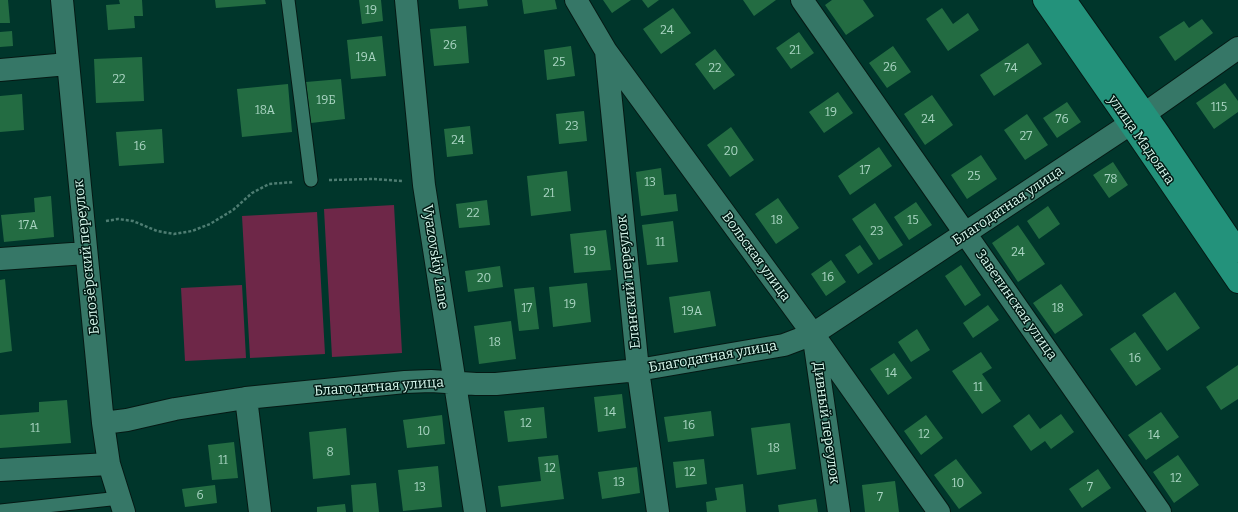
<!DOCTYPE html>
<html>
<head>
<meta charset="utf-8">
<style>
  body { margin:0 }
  canvas { display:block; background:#00362b }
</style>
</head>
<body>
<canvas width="1238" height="512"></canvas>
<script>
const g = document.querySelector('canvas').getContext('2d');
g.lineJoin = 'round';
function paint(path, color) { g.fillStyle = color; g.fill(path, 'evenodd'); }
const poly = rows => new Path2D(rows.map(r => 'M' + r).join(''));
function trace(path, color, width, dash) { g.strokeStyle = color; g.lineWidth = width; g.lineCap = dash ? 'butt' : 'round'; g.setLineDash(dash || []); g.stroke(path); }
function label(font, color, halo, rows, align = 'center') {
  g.font = font + ' Bitter,serif'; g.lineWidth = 3; g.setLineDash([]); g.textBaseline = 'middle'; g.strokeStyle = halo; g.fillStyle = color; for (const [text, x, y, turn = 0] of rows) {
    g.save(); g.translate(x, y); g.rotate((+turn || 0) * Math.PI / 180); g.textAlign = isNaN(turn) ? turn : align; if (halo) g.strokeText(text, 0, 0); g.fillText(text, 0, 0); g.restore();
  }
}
const green = poly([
  [394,205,402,353,332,357,324,209],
  [317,212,325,354,250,358,242,216],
  [242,285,246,358,185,361,181,288]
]);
const building = poly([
  [0,0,8,0,10,23,0,23],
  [119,0,142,0,143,16,134,16,135,28,108,30,106,5,120,4],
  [215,0,265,0,266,4,216,8],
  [359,0,381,0,383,21,362,24],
  [458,0,487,0,488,6,459,9],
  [522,0,555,0,557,9,524,14],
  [603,0,631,0,612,13],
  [642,0,659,0,648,8],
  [743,0,776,0,754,16],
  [832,0,863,0,874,16,846,35,825,5],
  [673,8,691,33,661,54,643,29],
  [942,8,953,24,968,13,979,30,948,51,926,19],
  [1202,19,1213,33,1175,61,1159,37,1184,21,1189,28],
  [466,26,469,63,434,66,430,29],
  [12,31,13,46,0,47,0,32],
  [799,32,814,53,791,69,776,48],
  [382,36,386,76,351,79,347,40],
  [1028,43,1042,64,994,96,980,75],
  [571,46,575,76,547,80,544,50],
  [893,46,911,72,887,88,869,63],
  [715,49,735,75,714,90,695,64],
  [142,57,144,101,96,103,94,59],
  [341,79,345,119,311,123,306,82],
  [1225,83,1238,101,1238,112,1214,129,1196,103],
  [288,84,292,132,242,137,237,89],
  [838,92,853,113,824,133,809,112],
  [22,94,24,130,0,132,0,96],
  [932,95,953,125,925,145,904,114],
  [1067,102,1081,122,1057,138,1043,118],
  [584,111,587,141,559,144,556,114],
  [1027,114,1048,145,1025,160,1004,130],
  [470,126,473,154,447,157,444,129],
  [731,127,754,160,730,177,707,145],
  [162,129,164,163,119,166,116,132],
  [879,147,892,166,850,195,838,176],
  [981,155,997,179,967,199,951,175],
  [1113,162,1128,185,1109,198,1093,175],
  [661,168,664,195,676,194,678,211,641,216,636,172],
  [567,171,571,211,531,216,527,176],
  [51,196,54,237,4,242,1,215,35,212,34,198],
  [778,198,799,228,776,244,755,214],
  [487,200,490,225,459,228,456,204],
  [916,202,932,225,909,240,894,217],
  [875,203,903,245,879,260,852,219],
  [1048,206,1060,224,1039,239,1027,221],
  [673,221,678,262,647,265,642,225],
  [1018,225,1045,264,1018,282,992,243],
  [606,230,611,270,574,273,570,234],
  [860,245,873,264,858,274,845,255],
  [831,260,846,282,826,296,811,274],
  [961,265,981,295,965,306,945,276],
  [500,266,503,287,468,292,465,271],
  [5,279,12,351,0,353,0,280],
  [587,283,591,322,553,327,549,287],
  [1061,284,1083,315,1055,334,1033,303],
  [534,287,539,329,519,331,514,289],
  [710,291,716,326,674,333,669,297],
  [1175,292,1200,328,1167,351,1142,315],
  [988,305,999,320,973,338,963,323],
  [511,321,516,359,479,364,474,326],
  [917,329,930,350,911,362,898,342],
  [1135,332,1161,369,1136,386,1110,349],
  [981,352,992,368,982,374,1001,401,982,414,952,371],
  [894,353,912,378,888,395,870,369],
  [1238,365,1238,399,1221,410,1206,387],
  [622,394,626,428,598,432,594,397],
  [67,400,71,443,0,448,0,415,39,412,39,402],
  [544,407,547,438,508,442,504,411],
  [711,411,714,436,668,442,664,417],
  [1161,412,1179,437,1146,460,1128,435],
  [1029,414,1040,429,1061,414,1074,432,1051,449,1045,441,1031,451,1013,426],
  [442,415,445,444,407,448,403,420],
  [926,415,943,438,921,455,904,431],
  [790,423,796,469,757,475,751,428],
  [346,428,350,475,313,479,309,432],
  [234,442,238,478,212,480,208,445],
  [558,455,564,499,501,507,498,486,541,481,538,457],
  [1178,455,1199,485,1174,503,1153,472],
  [704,459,707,484,676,488,673,462],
  [956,459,982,493,959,509,934,475],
  [438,466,442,507,403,511,398,470],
  [637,467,640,493,602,499,598,472],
  [1098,469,1111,488,1082,508,1069,489],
  [895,481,899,512,865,512,862,485],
  [376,483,379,512,353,512,351,485],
  [743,484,746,512,707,512,706,502,717,500,715,488],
  [215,485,217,503,185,507,182,489],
  [816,499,818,512,779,512,778,505],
  [345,504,346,512,317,512,317,507]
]);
const path = poly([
  [329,180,373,179,402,181],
  [106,221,118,219,133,221,157,231,174,234,192,231,210,224,233,210,252,193,269,184,294,182]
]);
const lane = poly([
  [288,0,311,180],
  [0,511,120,498]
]);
const street = poly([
  [62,0,103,423,109,464,124,512],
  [406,0,424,185,475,512],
  [576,0,606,51,813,334,939,512],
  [802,0,1160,512],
  [606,51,638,370,658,512],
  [0,70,68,64],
  [0,259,86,253],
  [814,339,839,512],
  [246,398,260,512],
  [103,423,127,420,175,409,246,398,405,382,431,381,476,384,496,384,638,370,784,345,813,334,1130,124,1238,48],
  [0,470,109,464]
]);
const primary = poly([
  [1044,0,1130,124,1238,282],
  [1065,0,1158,132,1238,251]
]);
const numberNames = [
  ["19",371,11],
  ["24",667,31],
  ["26",450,46],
  ["21",795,51],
  ["19А",366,58],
  ["25",559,63],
  ["26",890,68],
  ["22",715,69],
  ["74",1011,69],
  ["22",119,80],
  ["19Б",326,101],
  ["115",1219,108],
  ["18А",265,111],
  ["19",831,113],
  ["24",928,120],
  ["76",1062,120],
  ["23",572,127],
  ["27",1026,137],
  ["24",458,141],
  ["16",140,147],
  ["20",731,152],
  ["17",865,171],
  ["25",974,177],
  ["78",1111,180],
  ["13",650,183],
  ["21",549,194],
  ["22",473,214],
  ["18",777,221],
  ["15",913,221],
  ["17А",28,226],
  ["23",877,232],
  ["11",660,243],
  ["19",590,252],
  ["24",1018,253],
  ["16",828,278],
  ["20",484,279],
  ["19",570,305],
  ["17",527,309],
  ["18",1058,309],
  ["19А",692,312],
  ["18",495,343],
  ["16",1135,359],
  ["14",891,374],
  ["11",978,388],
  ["14",610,413],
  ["12",526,424],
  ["16",689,426],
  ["11",35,429],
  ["10",424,432],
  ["12",924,435],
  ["14",1154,436],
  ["18",774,449],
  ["8",330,453],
  ["11",223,461],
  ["12",550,469],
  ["12",690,473],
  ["12",1176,479],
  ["13",619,483],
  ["10",958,484],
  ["13",420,488],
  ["7",1090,488],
  ["6",200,496],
  ["7",880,498]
];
const streetNames = [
  ["улица Мадояна",1141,140,55],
  ["Благодатная улица",1008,206,-34],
  ["Белозёрский переулок",87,257,-96],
  ["Vyazovskiy Lane",435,257,81],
  ["Вольская улица",756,257,54],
  ["Еланский переулок",629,282,-96],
  ["Заветинская улица",1016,305,55],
  ["Благодатная улица",713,357,-10],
  ["Благодатная улица",379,387,-4],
  ["Дивный переулок",826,423,82]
];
paint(green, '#6e2748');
paint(building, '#236c42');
trace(lane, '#051914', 15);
trace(street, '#051914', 24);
trace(primary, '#051914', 24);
trace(path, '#4e7d72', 2.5, [3, 2]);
trace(lane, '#367767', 13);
trace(street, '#367767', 22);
trace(primary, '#23927b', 22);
label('12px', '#a9d4c2', null, numberNames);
label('14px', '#d6f7ec', '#011a14', streetNames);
</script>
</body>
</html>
